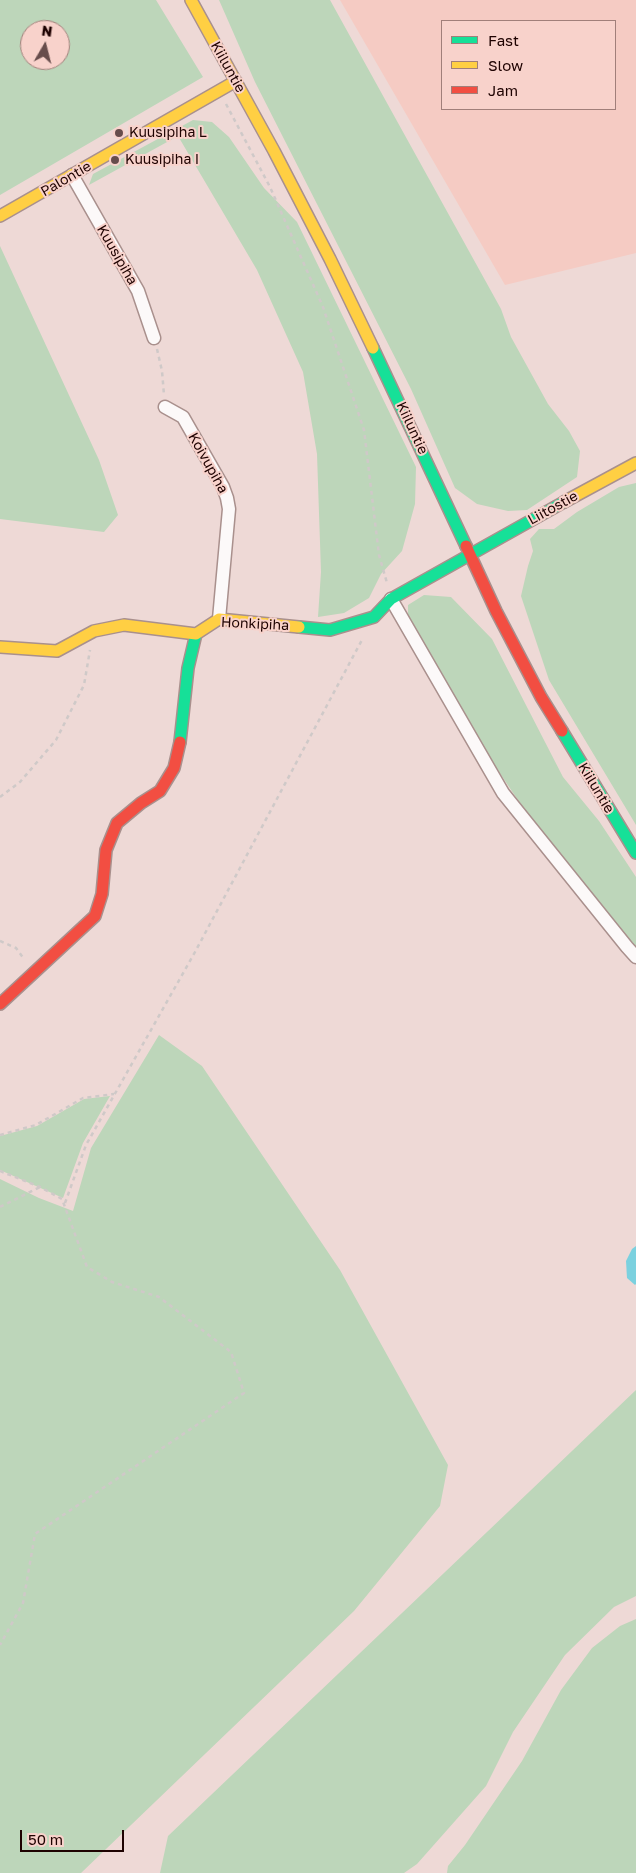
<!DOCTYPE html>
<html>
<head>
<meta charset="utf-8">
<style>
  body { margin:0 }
  #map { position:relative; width:636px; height:1873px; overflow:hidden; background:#eed9d6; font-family:"Golos Text",sans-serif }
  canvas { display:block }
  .legend { position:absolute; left:441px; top:20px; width:175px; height:90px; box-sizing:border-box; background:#f8d2cb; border:1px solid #a17f7a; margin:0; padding:6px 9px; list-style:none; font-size:15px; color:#1e0201 }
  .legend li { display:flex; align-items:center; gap:10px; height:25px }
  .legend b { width:25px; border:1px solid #a17f7a }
  .north { position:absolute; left:20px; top:20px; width:50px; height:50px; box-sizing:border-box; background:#f8d2cb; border:1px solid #a17f7a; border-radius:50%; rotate:8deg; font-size:14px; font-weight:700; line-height:20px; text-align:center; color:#1e0201 }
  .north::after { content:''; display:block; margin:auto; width:18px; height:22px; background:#674d4c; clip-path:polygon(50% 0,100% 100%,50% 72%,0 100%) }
  .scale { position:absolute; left:20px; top:1830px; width:104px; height:22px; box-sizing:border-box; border:2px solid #1e0201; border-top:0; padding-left:6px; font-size:15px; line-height:18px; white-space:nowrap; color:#1e0201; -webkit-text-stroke:4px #f8d2cb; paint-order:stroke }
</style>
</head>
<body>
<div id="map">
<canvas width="636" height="1873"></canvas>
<ul class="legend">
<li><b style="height:6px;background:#16e098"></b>Fast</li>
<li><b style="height:6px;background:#ffcf43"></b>Slow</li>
<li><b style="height:6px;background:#f24e42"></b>Jam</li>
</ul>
<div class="north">N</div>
<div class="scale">50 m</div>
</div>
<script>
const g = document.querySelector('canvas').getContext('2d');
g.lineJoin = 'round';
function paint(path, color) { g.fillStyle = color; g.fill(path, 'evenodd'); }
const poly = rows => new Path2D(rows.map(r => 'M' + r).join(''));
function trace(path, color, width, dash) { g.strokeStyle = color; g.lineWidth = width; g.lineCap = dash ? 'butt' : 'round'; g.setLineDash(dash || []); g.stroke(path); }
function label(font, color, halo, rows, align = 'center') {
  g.font = font + ' "Golos Text",sans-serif'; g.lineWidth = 4; g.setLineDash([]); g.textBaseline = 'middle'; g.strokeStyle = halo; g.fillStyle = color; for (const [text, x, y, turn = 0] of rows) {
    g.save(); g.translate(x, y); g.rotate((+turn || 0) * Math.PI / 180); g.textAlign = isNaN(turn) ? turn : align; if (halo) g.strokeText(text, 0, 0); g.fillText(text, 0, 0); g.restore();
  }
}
const built = poly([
  [340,0,636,0,636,253,505,285],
  [442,21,615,21,615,109,442,109]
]);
const green = poly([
  [0,0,156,0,203,77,0,195],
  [30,30,60,30,60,60,30,60],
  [219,0,330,0,501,309,511,337,548,404,569,431,580,451,577,477,527,510,508,511,477,504,455,488,411,389,255,82],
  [193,120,212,122,229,137,264,188,297,222,416,467,415,504,402,551,381,574,369,598,344,613,318,617,321,572,317,454,303,372,257,270,178,136,89,185,93,174],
  [0,246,99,460,118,515,104,532,0,519],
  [636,483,636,825,549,680,521,596,528,566,533,551,530,539,539,529,554,529,577,512,619,487],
  [424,595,451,597,492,639,563,777,599,821,636,877,636,949,534,824,493,763,408,617,408,605],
  [159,1035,202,1066,340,1270,448,1465,440,1506,354,1611,81,1873,0,1873,0,1179,39,1198,73,1211,91,1148],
  [110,1096,83,1143,63,1198,0,1170,0,1136,37,1126,84,1099],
  [636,1390,636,1596,614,1607,565,1655,513,1732,486,1786,417,1864,404,1873,160,1873,168,1836],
  [636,1619,636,1873,447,1873,448,1866,465,1845,522,1761,561,1690,592,1648,620,1626]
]);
const water = poly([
  [636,1246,636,1284,635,1285,627,1278,626,1261,632,1249]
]);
const path = poly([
  [226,104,270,187,323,307,364,430,379,555,387,583],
  [157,349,162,371,164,395],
  [0,797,20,782,56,740,84,685,90,650],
  [0,941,16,948,24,959],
  [0,1135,36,1125,83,1098,114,1094],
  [0,1171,40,1187,62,1199,87,1267,112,1282,159,1297,231,1352,244,1393,35,1534,23,1603,0,1645],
  [65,1203,86,1145,195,952,363,638],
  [0,1207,40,1187]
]);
const street = poly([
  [72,175,138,291,154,338],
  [165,407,183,417,223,487,227,498,229,509,219,619],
  [391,599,503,793,627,947,636,957]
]);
const fast = poly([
  [373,348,466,546],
  [299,627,330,630,374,617,391,599,564,502],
  [562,731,636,853],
  [180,742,188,668,196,634]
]);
const slow = poly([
  [191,0,274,151,330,259,373,348],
  [0,216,236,81],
  [564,502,636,463],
  [0,647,57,651,94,631,124,625,196,634,219,619,299,627]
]);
const jam = poly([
  [466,546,496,611,541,697,562,731],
  [0,1004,95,916,102,894,106,850,117,823,141,803,160,791,174,768,180,742]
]);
const markers = [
  [119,133,5,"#674d4c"],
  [115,160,5,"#674d4c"]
];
const streetNames = [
  ["Kiiluntie",228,67,61],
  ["Palontie",66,179,-30],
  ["Kuusipiha",117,255,60],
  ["Kiiluntie",412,428,65],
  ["Koivupiha",208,463,61],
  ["Liitostie",553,508,-29],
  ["Honkipiha",255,624,3],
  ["Kiiluntie",596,788,59]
];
const poiNames = [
  ["Kuusipiha L",129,133],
  ["Kuusipiha I",125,160]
];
paint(built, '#f5cbc3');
paint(green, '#bdd6ba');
paint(water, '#7bd1df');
trace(street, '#a9908d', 15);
trace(fast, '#a9908d', 14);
trace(slow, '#a9908d', 14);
trace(jam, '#a9908d', 14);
trace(path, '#cfc9c8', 2.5, [4, 4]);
trace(street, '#fcf9f9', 12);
trace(fast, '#16e098', 11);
trace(slow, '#ffcf43', 11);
trace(jam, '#f24e42', 11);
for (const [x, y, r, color] of markers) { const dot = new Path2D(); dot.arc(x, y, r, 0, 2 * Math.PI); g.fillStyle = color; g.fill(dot); trace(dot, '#f8d2cb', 2); }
label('14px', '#1e0201', '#f8d2cb', streetNames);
label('14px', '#1e0201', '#f8d2cb', poiNames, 'left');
</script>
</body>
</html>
